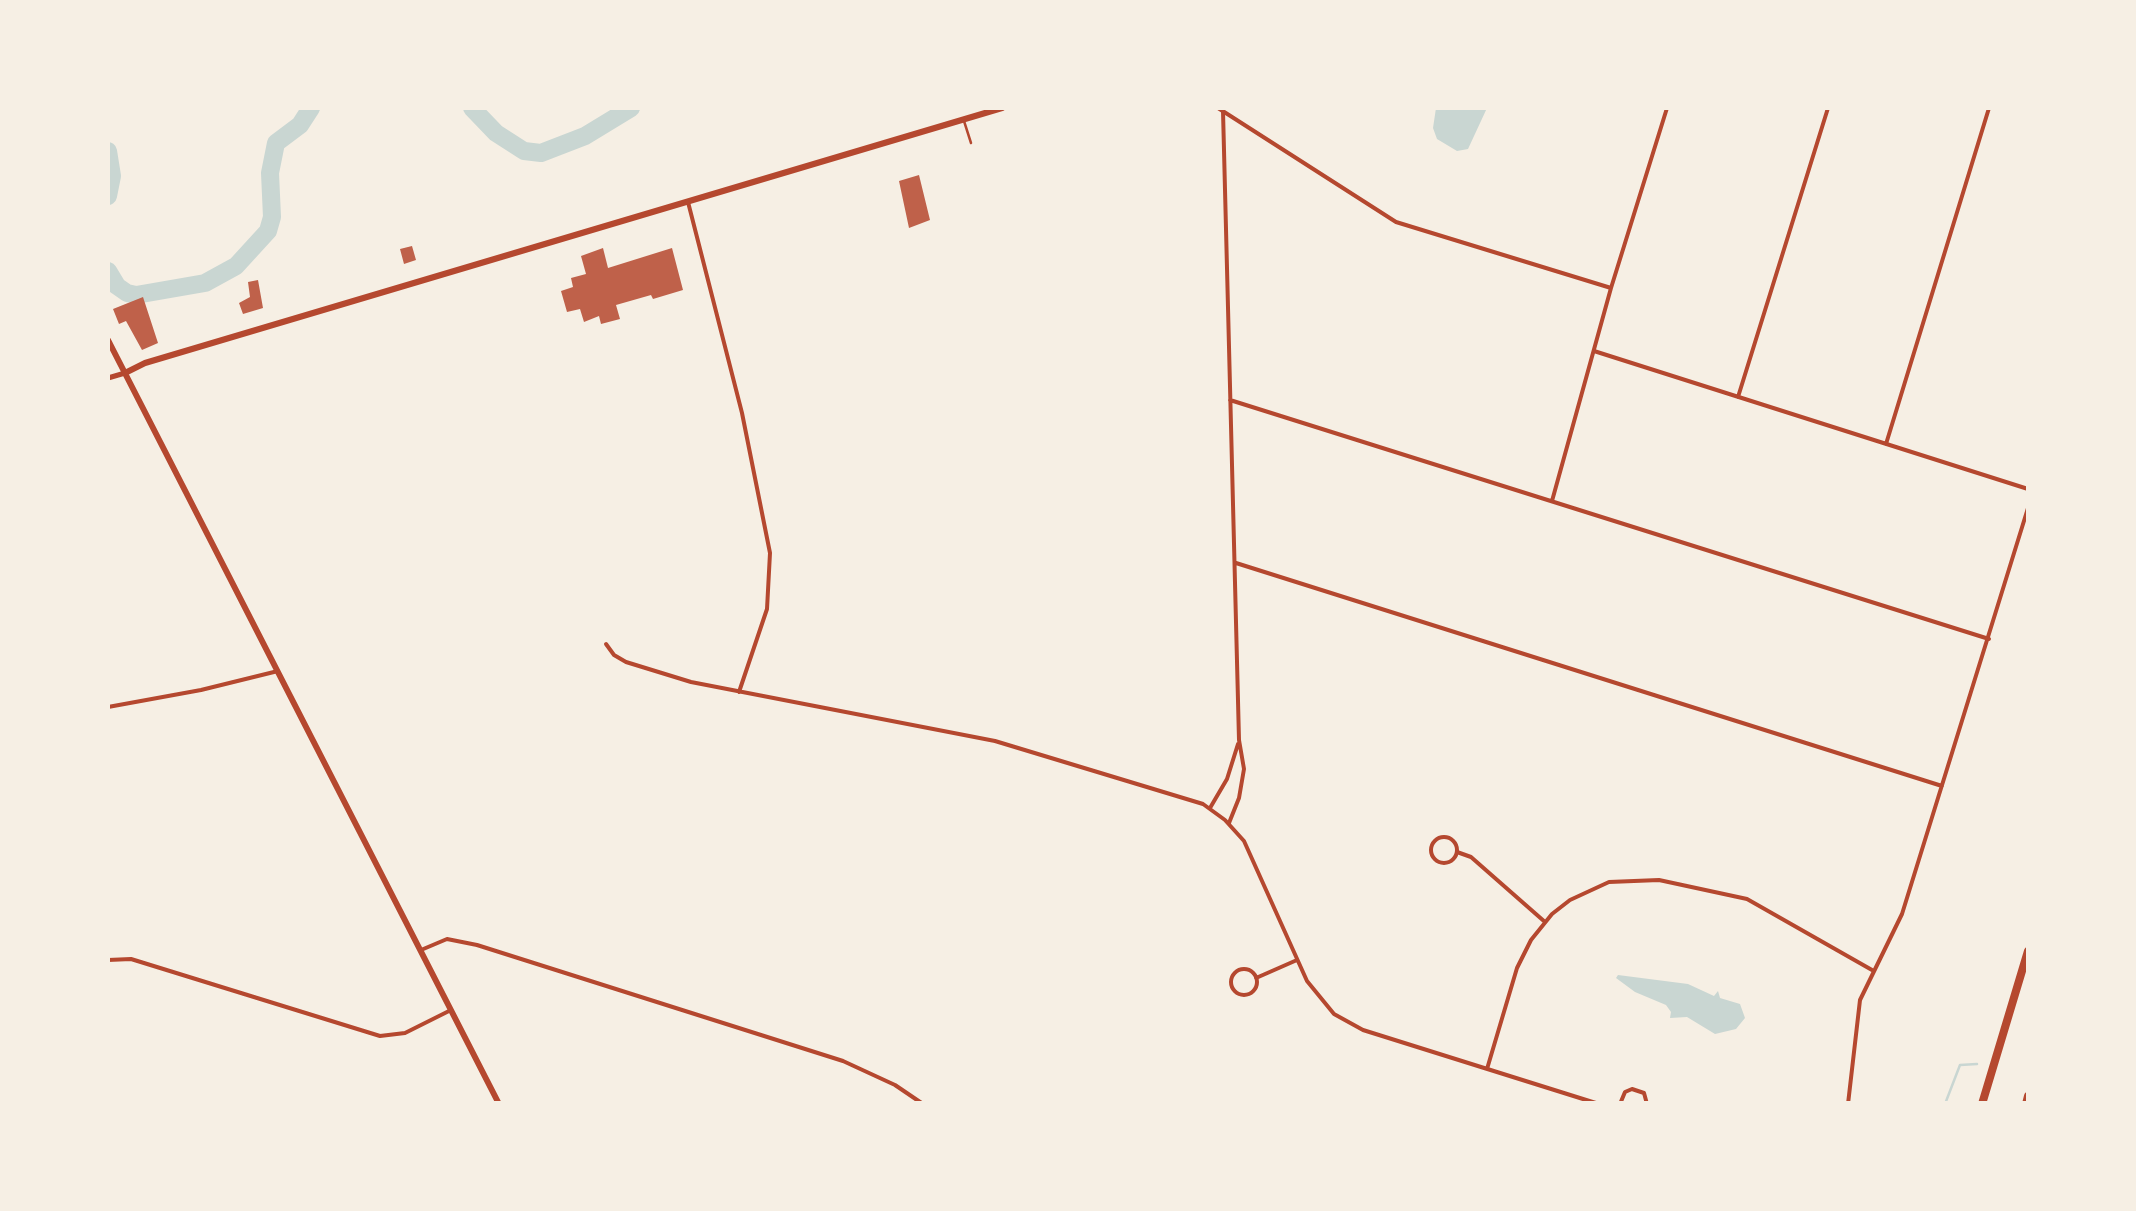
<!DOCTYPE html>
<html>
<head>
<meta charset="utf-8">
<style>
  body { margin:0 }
  #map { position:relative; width:2136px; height:1211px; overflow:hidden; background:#f6efe4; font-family:"DM Sans",sans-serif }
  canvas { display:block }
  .frame { position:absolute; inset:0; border:110px solid #f6efe4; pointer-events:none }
</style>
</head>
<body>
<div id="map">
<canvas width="2136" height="1211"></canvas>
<div class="frame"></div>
</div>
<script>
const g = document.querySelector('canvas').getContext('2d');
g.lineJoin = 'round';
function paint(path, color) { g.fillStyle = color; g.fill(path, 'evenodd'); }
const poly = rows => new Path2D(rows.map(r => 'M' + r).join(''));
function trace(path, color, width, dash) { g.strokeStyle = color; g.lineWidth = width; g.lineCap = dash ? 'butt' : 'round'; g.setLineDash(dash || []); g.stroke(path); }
const water = poly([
  [1436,108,1487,108,1468,149,1457,151,1437,139,1433,128],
  [1618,975,1688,984,1714,996,1718,991,1720,998,1740,1004,1745,1018,1736,1029,1715,1034,1687,1017,1670,1018,1671,1012,1666,1005,1635,992,1616,978]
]);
const stream = poly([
  [1945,1104,1960,1065,1977,1064]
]);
const river = poly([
  [472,108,496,133,524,151,541,153,585,136,631,108],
  [108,151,112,176,108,196],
  [108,271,117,286,127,293,136,295,205,283,236,266,268,231,272,217,270,173,276,143,300,125,311,108]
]);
const building = poly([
  [919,175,930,220,909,228,899,181],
  [412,246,416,260,404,264,400,249],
  [603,248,608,268,672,248,683,290,653,299,651,295,616,305,620,319,601,324,599,316,584,322,580,309,567,312,561,291,573,287,571,278,586,274,581,256],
  [258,280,263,308,243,314,239,303,250,297,248,282],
  [143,297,158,343,142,350,126,321,119,324,113,309]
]);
const service = poly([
  [964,121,971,143]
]);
const minor = poly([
  [1218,108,1396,222,1611,288],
  [1223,111,1239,740,1244,769,1239,798,1229,823],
  [688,202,742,413,770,553,767,609,739,692],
  [1594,351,2028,489],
  [1738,397,1828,108],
  [1230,400,1989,639],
  [1886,444,1989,108],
  [1552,501,1611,288,1667,108],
  [1236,563,1942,786],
  [606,644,614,655,626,662,691,682,995,741,1203,804,1225,820,1244,841,1307,981,1334,1014,1363,1030,1599,1104],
  [108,707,201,690,278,671],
  [1210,808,1227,779,1238,744],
  '1431 850a13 13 0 1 1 26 0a13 13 0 1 1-26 0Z',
  [1457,852,1471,857,1545,922],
  [421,950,447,939,477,945,843,1061,895,1085,923,1104],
  [108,960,131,959,380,1036,405,1033,451,1010],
  '1231 982a13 13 0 1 1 26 0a13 13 0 1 1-26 0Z',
  [1256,978,1297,960],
  [1487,1069,1517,968,1531,940,1552,914,1570,900,1609,882,1659,880,1747,899,1872,970],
  [1620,1104,1625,1092,1632,1089,1644,1093,1647,1104],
  [1848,1104,1860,1000,1902,914,2028,508]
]);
const tertiary = poly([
  [108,378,125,373]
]);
const secondary = poly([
  [125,373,145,363,1002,108]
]);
const primary = poly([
  [108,340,499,1104]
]);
const motorway = poly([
  [1982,1104,2028,951],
  [2026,1104,2028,1096]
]);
paint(water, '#c9d6d2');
trace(stream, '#c9d6d2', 2.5);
trace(river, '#c9d6d2', 18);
paint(building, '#bf614a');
trace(service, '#b5482f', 2.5);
trace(minor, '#b5482f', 4);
trace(tertiary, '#b5482f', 5);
trace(secondary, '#b5482f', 6);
trace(primary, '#b5482f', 6);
trace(motorway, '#b5482f', 8);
</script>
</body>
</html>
